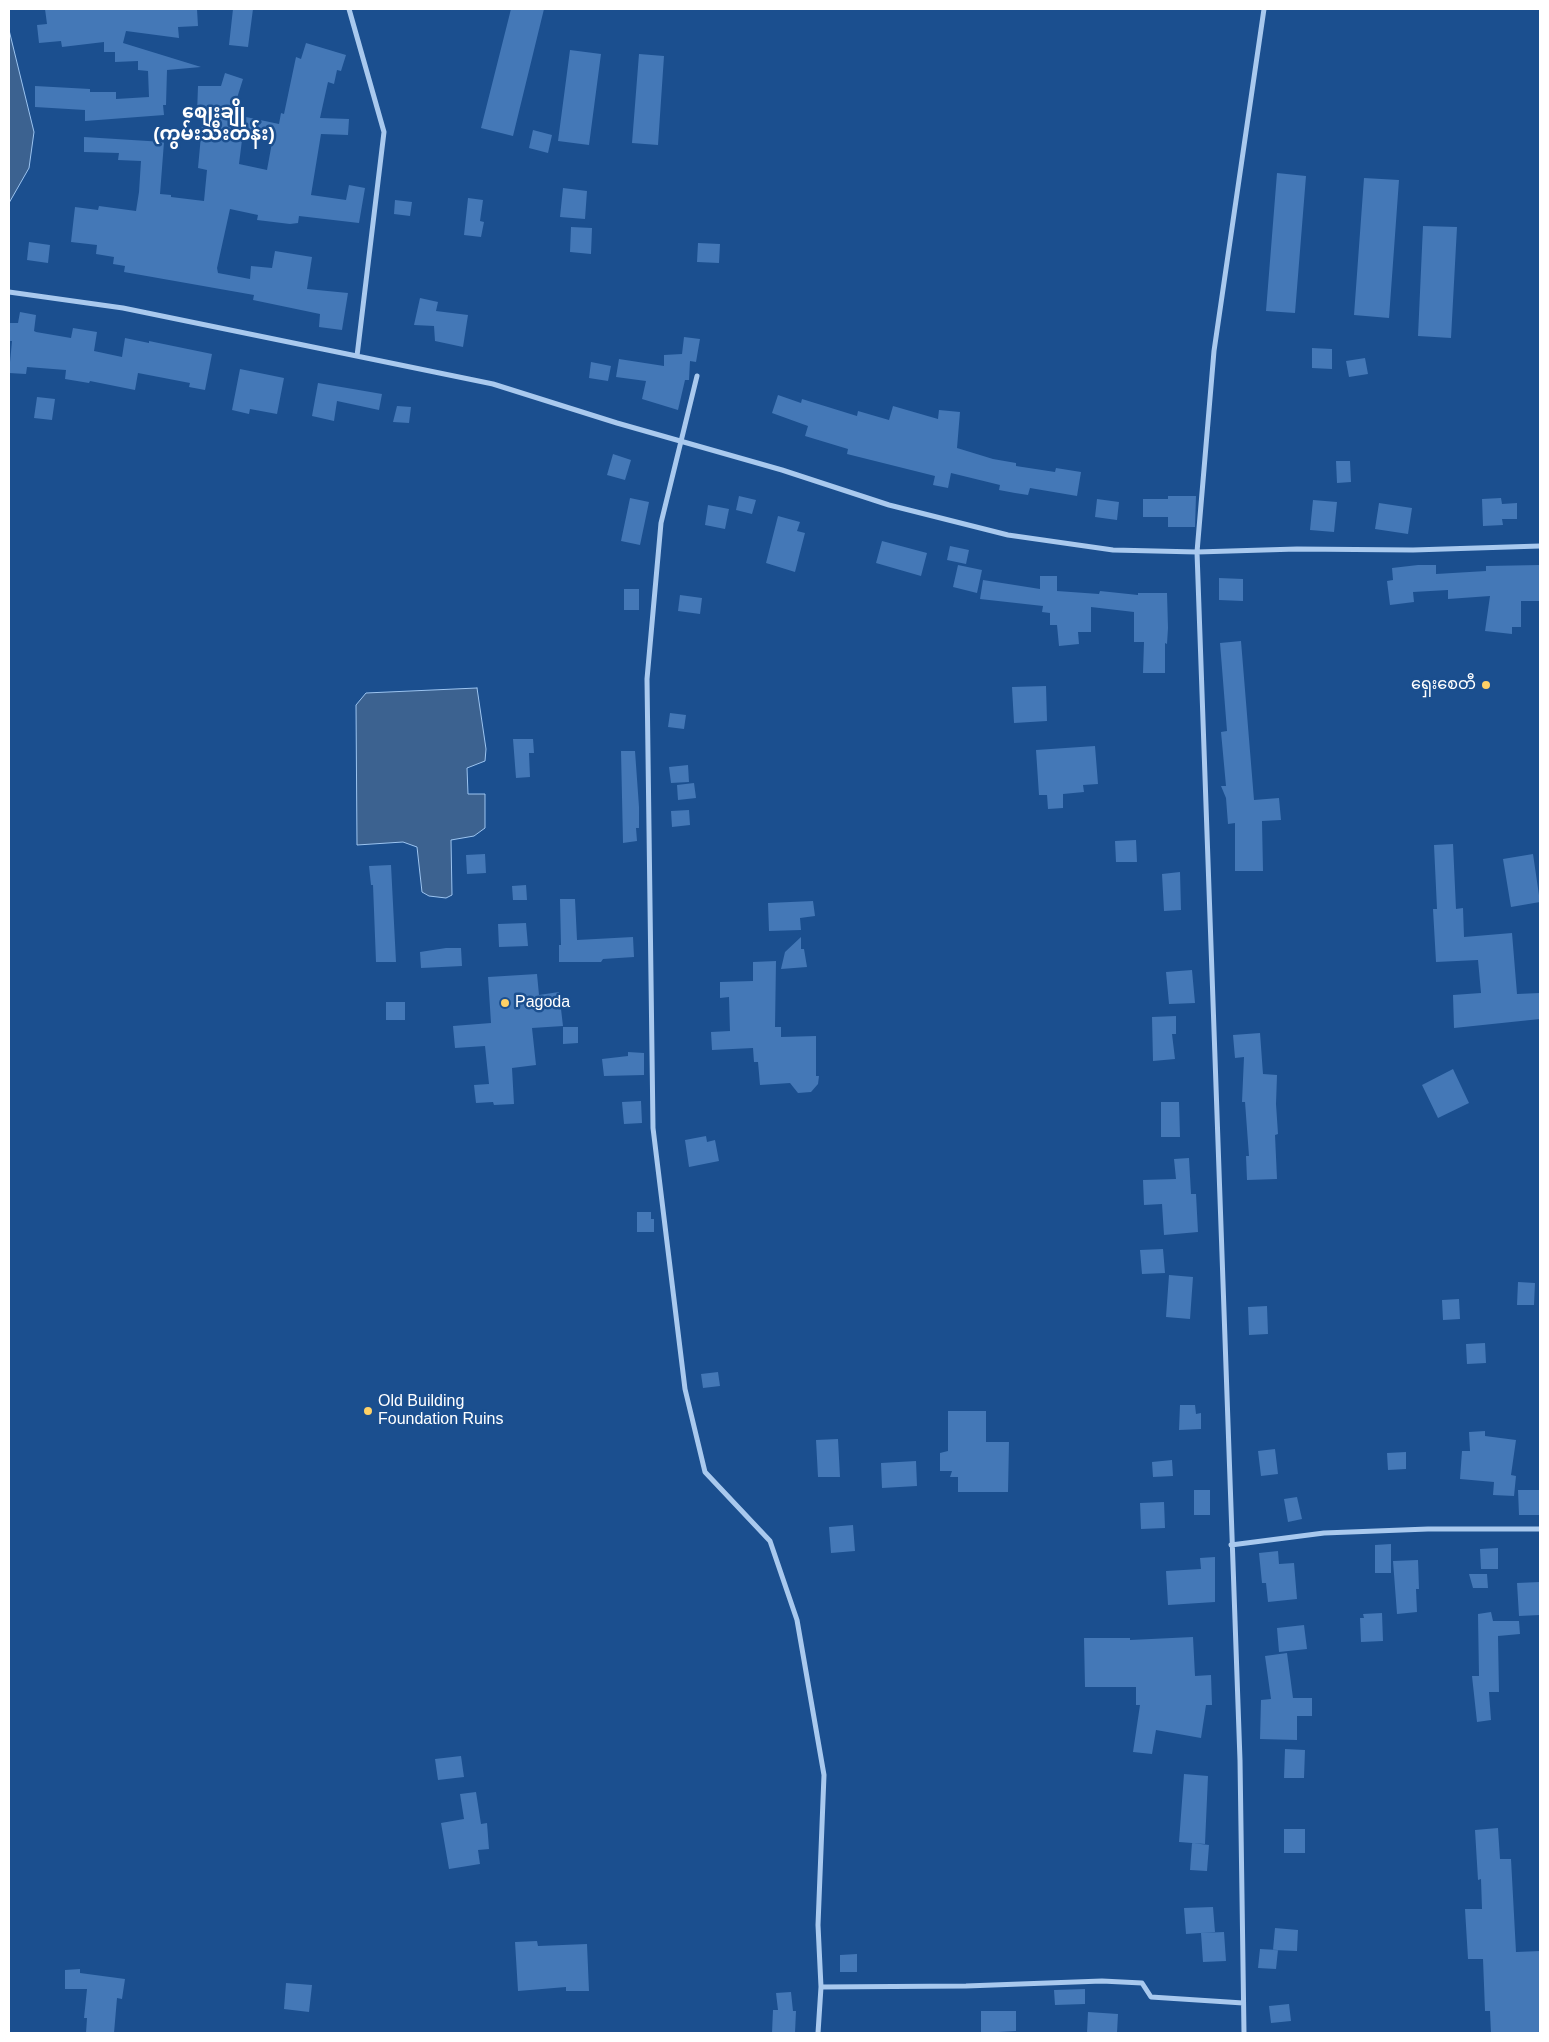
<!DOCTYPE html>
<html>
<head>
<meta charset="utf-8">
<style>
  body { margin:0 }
  #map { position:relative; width:1549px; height:2042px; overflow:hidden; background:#1b4f8f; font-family:Arial,sans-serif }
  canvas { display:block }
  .frame { position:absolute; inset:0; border:10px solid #fff; pointer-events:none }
</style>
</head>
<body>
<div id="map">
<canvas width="1549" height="2042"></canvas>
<div class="frame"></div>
</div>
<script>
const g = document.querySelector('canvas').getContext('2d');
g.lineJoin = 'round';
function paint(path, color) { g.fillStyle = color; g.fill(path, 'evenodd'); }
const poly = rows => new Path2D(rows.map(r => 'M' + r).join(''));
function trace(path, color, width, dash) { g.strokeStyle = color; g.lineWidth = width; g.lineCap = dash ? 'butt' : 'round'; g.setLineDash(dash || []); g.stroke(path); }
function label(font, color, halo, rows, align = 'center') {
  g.font = font + ' Arial,"Noto Sans Myanmar",sans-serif'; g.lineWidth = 5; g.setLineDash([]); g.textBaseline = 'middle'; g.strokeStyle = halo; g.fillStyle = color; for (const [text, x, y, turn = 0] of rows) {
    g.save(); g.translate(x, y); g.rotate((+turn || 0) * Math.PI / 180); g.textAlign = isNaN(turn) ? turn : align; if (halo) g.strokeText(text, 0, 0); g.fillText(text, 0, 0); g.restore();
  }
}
const water = poly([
  [9,30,34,132,29,168,9,203,9,30],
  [477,688,486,749,485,761,467,768,468,794,485,794,485,828,474,836,451,840,452,895,446,898,429,896,422,892,417,847,403,842,357,845,356,705,366,693,477,688]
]);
const building = poly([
  [45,9,197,9,198,26,178,27,179,38,126,31,123,43,201,67,167,70,166,105,163,105,164,115,85,121,85,110,35,107,35,86,90,89,90,92,116,92,116,99,149,97,148,71,138,70,138,61,115,62,115,52,104,52,104,42,62,47,61,41,39,43,37,25,47,24],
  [233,9,253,9,248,47,229,45],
  [511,9,544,9,513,136,481,128],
  [306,43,346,55,341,71,337,70,334,84,328,82,320,118,349,119,348,135,321,134,311,195,346,200,349,185,365,188,359,223,299,216,298,223,290,224,257,220,258,215,230,209,217,268,218,273,250,279,251,266,272,268,275,251,312,257,307,289,348,293,342,330,319,327,320,314,253,300,254,295,124,272,125,266,113,264,114,257,96,254,97,245,71,242,75,207,98,210,99,206,136,211,139,192,141,161,118,160,119,153,84,152,84,137,164,142,160,194,171,195,171,197,204,201,207,170,198,168,203,114,197,114,198,86,221,86,225,73,243,79,232,114,279,124,281,113,284,114,296,57,301,59],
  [243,132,273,137,267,170,239,164],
  [570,50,601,54,589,145,558,141],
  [639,54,664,56,658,145,632,143],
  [533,130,552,135,548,153,529,148],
  [1277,173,1306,176,1295,313,1266,311],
  [1364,178,1399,180,1389,318,1354,315],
  [563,188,587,191,585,219,560,217],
  [468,198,483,200,480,221,484,222,481,237,464,235],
  [395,200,412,202,410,216,394,214],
  [1423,226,1457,227,1451,338,1418,336],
  [571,227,592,228,591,254,570,252],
  [29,242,50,245,48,263,27,260],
  [698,243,720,244,719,263,697,262],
  [420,298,438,302,436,311,468,315,463,347,435,341,434,326,414,325],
  [20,312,36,315,34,331,36,332,71,338,73,328,97,332,94,351,122,357,125,338,149,343,149,341,212,354,205,390,189,387,190,383,138,373,135,390,90,381,89,383,65,379,66,370,27,367,26,374,9,373,12,341,9,341,9,323,18,323],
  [684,337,700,339,696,362,690,361,689,380,685,380,678,410,642,399,646,381,616,377,619,359,664,366,664,355,682,354],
  [1312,348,1332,349,1332,369,1312,368],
  [1365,358,1368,374,1349,377,1346,361],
  [591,362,611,366,608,381,589,378],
  [240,369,284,378,277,414,250,409,249,414,232,410],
  [318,383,382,394,379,410,337,401,334,421,312,416],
  [778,395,801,403,802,399,857,416,858,411,889,420,893,406,938,419,939,410,960,412,957,448,993,459,1016,463,1016,466,1055,472,1056,468,1081,472,1077,496,1030,488,1028,495,1015,493,999,490,1000,485,951,473,948,488,933,485,935,476,847,454,848,449,805,436,808,426,772,413],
  [37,397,55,399,52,420,34,418],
  [397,406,411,407,409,423,393,422],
  [613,454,631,460,625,480,607,475],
  [1336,461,1350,461,1351,482,1337,483],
  [739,496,756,500,752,514,736,510],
  [1168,496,1196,496,1195,527,1168,527,1168,517,1143,517,1143,499,1168,499],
  [630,498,649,502,640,545,621,541],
  [1501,498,1502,504,1517,503,1517,519,1502,519,1503,525,1483,526,1482,499],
  [1097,499,1119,502,1117,520,1095,517],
  [1313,500,1337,502,1334,532,1310,530],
  [1379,503,1412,508,1408,534,1375,529],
  [708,505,729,509,725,529,705,525],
  [778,516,800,522,797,531,805,533,795,572,766,563],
  [882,541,927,553,921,576,876,563],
  [950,546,969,550,966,564,947,560],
  [958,565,982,570,977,593,953,587],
  [1418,565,1436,565,1436,574,1486,571,1486,566,1540,565,1540,601,1521,601,1521,627,1512,627,1512,634,1485,631,1490,596,1448,599,1448,590,1413,592,1414,602,1390,605,1387,581,1393,580,1392,568],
  [1040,576,1057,576,1057,591,1099,594,1100,591,1138,595,1138,593,1167,593,1168,628,1167,644,1165,643,1165,673,1143,673,1144,642,1134,642,1134,612,1091,607,1091,632,1078,632,1079,644,1059,646,1057,625,1050,625,1050,613,1042,612,1043,606,980,599,983,580,1040,589],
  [1219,578,1243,579,1243,601,1219,600],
  [624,589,639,589,639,610,624,610],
  [680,595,702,598,700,614,678,611],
  [1241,641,1254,800,1279,798,1281,820,1262,821,1263,871,1235,871,1235,823,1228,824,1226,798,1221,786,1226,786,1221,732,1227,731,1220,643],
  [1046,686,1047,721,1014,723,1012,687],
  [670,713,686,715,684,729,668,727],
  [513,739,533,739,534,753,529,753,530,777,516,778],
  [1095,746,1098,784,1083,785,1084,792,1063,794,1063,808,1048,809,1047,795,1039,795,1036,750],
  [621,751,635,751,639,807,639,828,636,828,637,841,623,843],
  [688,765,689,782,671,783,669,767],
  [694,783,696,798,678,800,677,785],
  [689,810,690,825,672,827,671,811],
  [1136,840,1137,862,1116,862,1115,841],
  [1453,844,1456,909,1463,908,1464,937,1512,933,1517,994,1540,993,1540,1019,1454,1028,1453,995,1481,993,1478,960,1436,962,1433,909,1437,909,1434,845],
  [485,854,486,873,467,874,466,855],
  [1533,854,1540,902,1511,907,1503,859],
  [391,865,396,962,376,962,373,885,371,885,369,866],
  [1180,872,1181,910,1164,911,1162,874],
  [526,885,527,900,513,900,512,886],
  [560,899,575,899,577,940,633,937,634,957,603,959,601,962,559,962,559,945,561,945],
  [813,901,815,916,800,918,801,930,769,931,768,903],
  [526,923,528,946,499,947,498,924],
  [801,937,801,949,804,949,807,967,781,969,785,952],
  [446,948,461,948,462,966,421,968,420,952],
  [776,961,775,1027,781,1027,781,1037,816,1036,816,1076,819,1076,818,1084,811,1092,798,1093,790,1083,760,1085,758,1062,754,1062,753,1048,712,1050,711,1032,730,1031,729,997,720,998,720,982,753,981,753,962],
  [1192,970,1195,1003,1169,1004,1166,972],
  [537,974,539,995,559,992,563,1026,532,1028,536,1065,512,1068,514,1104,494,1105,493,1102,476,1103,474,1085,489,1084,485,1046,455,1048,453,1026,491,1023,488,977],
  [386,1002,405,1002,405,1020,386,1020],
  [1176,1016,1176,1034,1172,1034,1175,1059,1153,1061,1152,1017],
  [563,1027,578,1027,578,1043,563,1044],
  [1260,1033,1263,1074,1277,1075,1276,1104,1278,1134,1275,1135,1277,1179,1247,1180,1246,1156,1249,1156,1245,1102,1242,1102,1244,1057,1235,1058,1233,1035],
  [628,1052,644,1053,644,1075,604,1076,602,1059,628,1056],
  [1453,1069,1469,1103,1438,1118,1422,1085],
  [641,1101,642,1123,624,1124,622,1102],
  [1161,1102,1179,1102,1180,1137,1161,1137],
  [706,1136,707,1142,715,1140,719,1161,689,1167,685,1140],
  [1189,1158,1191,1194,1196,1194,1198,1232,1164,1235,1162,1204,1144,1205,1143,1180,1176,1179,1174,1159],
  [637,1212,651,1212,651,1219,654,1219,654,1232,637,1232],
  [1163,1249,1165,1273,1142,1274,1140,1250],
  [1169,1275,1193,1277,1190,1319,1166,1317],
  [1518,1282,1535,1283,1534,1305,1517,1305],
  [1459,1299,1460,1319,1443,1320,1442,1300],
  [1267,1306,1268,1334,1249,1335,1248,1307],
  [1485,1343,1486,1363,1467,1364,1466,1344],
  [718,1372,720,1386,703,1388,701,1374],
  [1180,1405,1195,1405,1196,1414,1201,1413,1201,1429,1179,1430],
  [948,1411,986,1411,986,1442,1009,1442,1008,1492,958,1492,958,1477,950,1477,952,1471,940,1471,940,1453,948,1451],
  [1485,1431,1485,1436,1516,1440,1511,1475,1516,1476,1514,1496,1493,1495,1494,1482,1460,1479,1462,1451,1470,1451,1469,1432],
  [838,1439,840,1477,818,1477,816,1440],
  [1275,1449,1278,1474,1261,1476,1258,1451],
  [1406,1452,1406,1469,1388,1470,1387,1453],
  [1172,1460,1173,1476,1153,1477,1152,1462],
  [916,1461,917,1486,882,1488,881,1463],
  [1194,1490,1210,1490,1210,1515,1194,1515],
  [1518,1490,1540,1490,1540,1515,1519,1515],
  [1297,1497,1302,1519,1288,1522,1284,1499],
  [1164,1502,1165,1528,1141,1529,1140,1503],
  [853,1525,855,1551,831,1553,829,1527],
  [1391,1544,1391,1573,1375,1573,1375,1545],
  [1498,1548,1498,1569,1481,1569,1480,1549],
  [1278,1551,1279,1564,1294,1563,1297,1599,1268,1602,1266,1583,1262,1583,1259,1553],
  [1215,1557,1215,1602,1168,1605,1166,1571,1201,1569,1200,1558],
  [1418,1560,1419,1589,1416,1589,1417,1612,1397,1614,1393,1561],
  [1469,1574,1487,1574,1488,1588,1473,1588],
  [1540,1582,1540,1615,1519,1616,1517,1583],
  [1491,1612,1493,1621,1519,1621,1520,1634,1498,1636,1499,1692,1489,1692,1491,1720,1477,1722,1472,1676,1479,1676,1478,1614],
  [1382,1613,1383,1641,1361,1642,1360,1618,1364,1618,1363,1614],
  [1304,1625,1307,1649,1279,1652,1277,1628],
  [1193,1637,1195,1676,1211,1675,1212,1705,1206,1705,1201,1738,1156,1730,1152,1754,1133,1752,1140,1705,1136,1705,1136,1687,1085,1687,1084,1638,1130,1638,1130,1640],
  [1287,1653,1293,1698,1312,1698,1312,1716,1297,1716,1297,1740,1260,1739,1261,1700,1271,1699,1265,1656],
  [1285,1749,1305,1750,1304,1778,1284,1778],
  [461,1756,464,1777,438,1780,435,1759],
  [1184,1774,1208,1776,1205,1844,1179,1842],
  [476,1792,481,1824,487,1823,489,1849,478,1850,480,1864,449,1869,441,1823,464,1819,460,1794],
  [1498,1828,1500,1859,1511,1859,1516,1952,1540,1951,1540,2033,1491,2033,1490,2011,1485,2011,1483,1959,1468,1959,1465,1909,1482,1909,1481,1879,1478,1880,1475,1830],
  [1284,1829,1305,1829,1305,1853,1284,1853],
  [1192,1843,1209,1845,1207,1871,1190,1870],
  [1213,1907,1215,1932,1186,1934,1184,1908],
  [1275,1928,1298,1930,1297,1951,1273,1950],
  [1224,1932,1226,1961,1203,1962,1201,1933],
  [537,1941,538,1946,587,1944,589,1991,566,1991,566,1987,518,1991,515,1942],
  [1260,1949,1278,1950,1276,1969,1258,1968],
  [857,1954,857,1972,840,1972,840,1955],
  [80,1969,80,1973,125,1979,122,1999,117,1998,114,2033,86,2033,87,2018,84,2018,87,1989,65,1989,65,1970],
  [286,1983,312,1985,309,2012,284,2009],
  [1085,1989,1085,2004,1055,2005,1054,1990],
  [791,1992,793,2011,796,2011,795,2033,772,2033,773,2010,778,2010,776,1993],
  [1289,2004,1291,2021,1271,2023,1269,2006],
  [981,2011,1016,2011,1016,2031,981,2033],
  [1088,2012,1118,2014,1117,2033,1087,2033]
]);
const minor = poly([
  [349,9,384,132,357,356],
  [9,292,123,308,493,384,617,423,782,470,889,505,1008,535,1113,550,1197,552,1297,549,1413,550,1540,546],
  [697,376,661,523,647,679,653,1128,685,1389,705,1472,770,1541,797,1620,824,1775,818,1925,821,1987,818,2033],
  [1231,1545,1324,1533,1428,1529,1540,1529],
  [821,1987,966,1986,1102,1981,1142,1983,1151,1997,1243,2003],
  [1244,2033,1240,1760,1197,552,1214,351,1264,9]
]);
const markers = [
  [1486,685,5,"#ffd166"],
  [505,1003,5,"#ffd166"],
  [368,1411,5,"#ffd166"]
];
const poiNames = [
  ["ရှေးစေတီ",1476,685,"right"],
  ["Pagoda",515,1003],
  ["Old Building",378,1402],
  ["Foundation Ruins",378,1420]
];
const quarterNames = [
  ["စျေးချို",214,113],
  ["(ကွမ်းသီးတန်း)",214,135]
];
paint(water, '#3c6290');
trace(water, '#9cc4f0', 1);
paint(building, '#4478b7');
trace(minor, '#a9c9ee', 5);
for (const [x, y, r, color] of markers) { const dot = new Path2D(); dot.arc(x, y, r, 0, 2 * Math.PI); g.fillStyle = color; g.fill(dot); trace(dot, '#1b4f8f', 2); }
label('16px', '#fff', '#1b4f8f', poiNames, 'left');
label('bold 19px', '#fff', '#1b4f8f', quarterNames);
</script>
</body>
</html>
